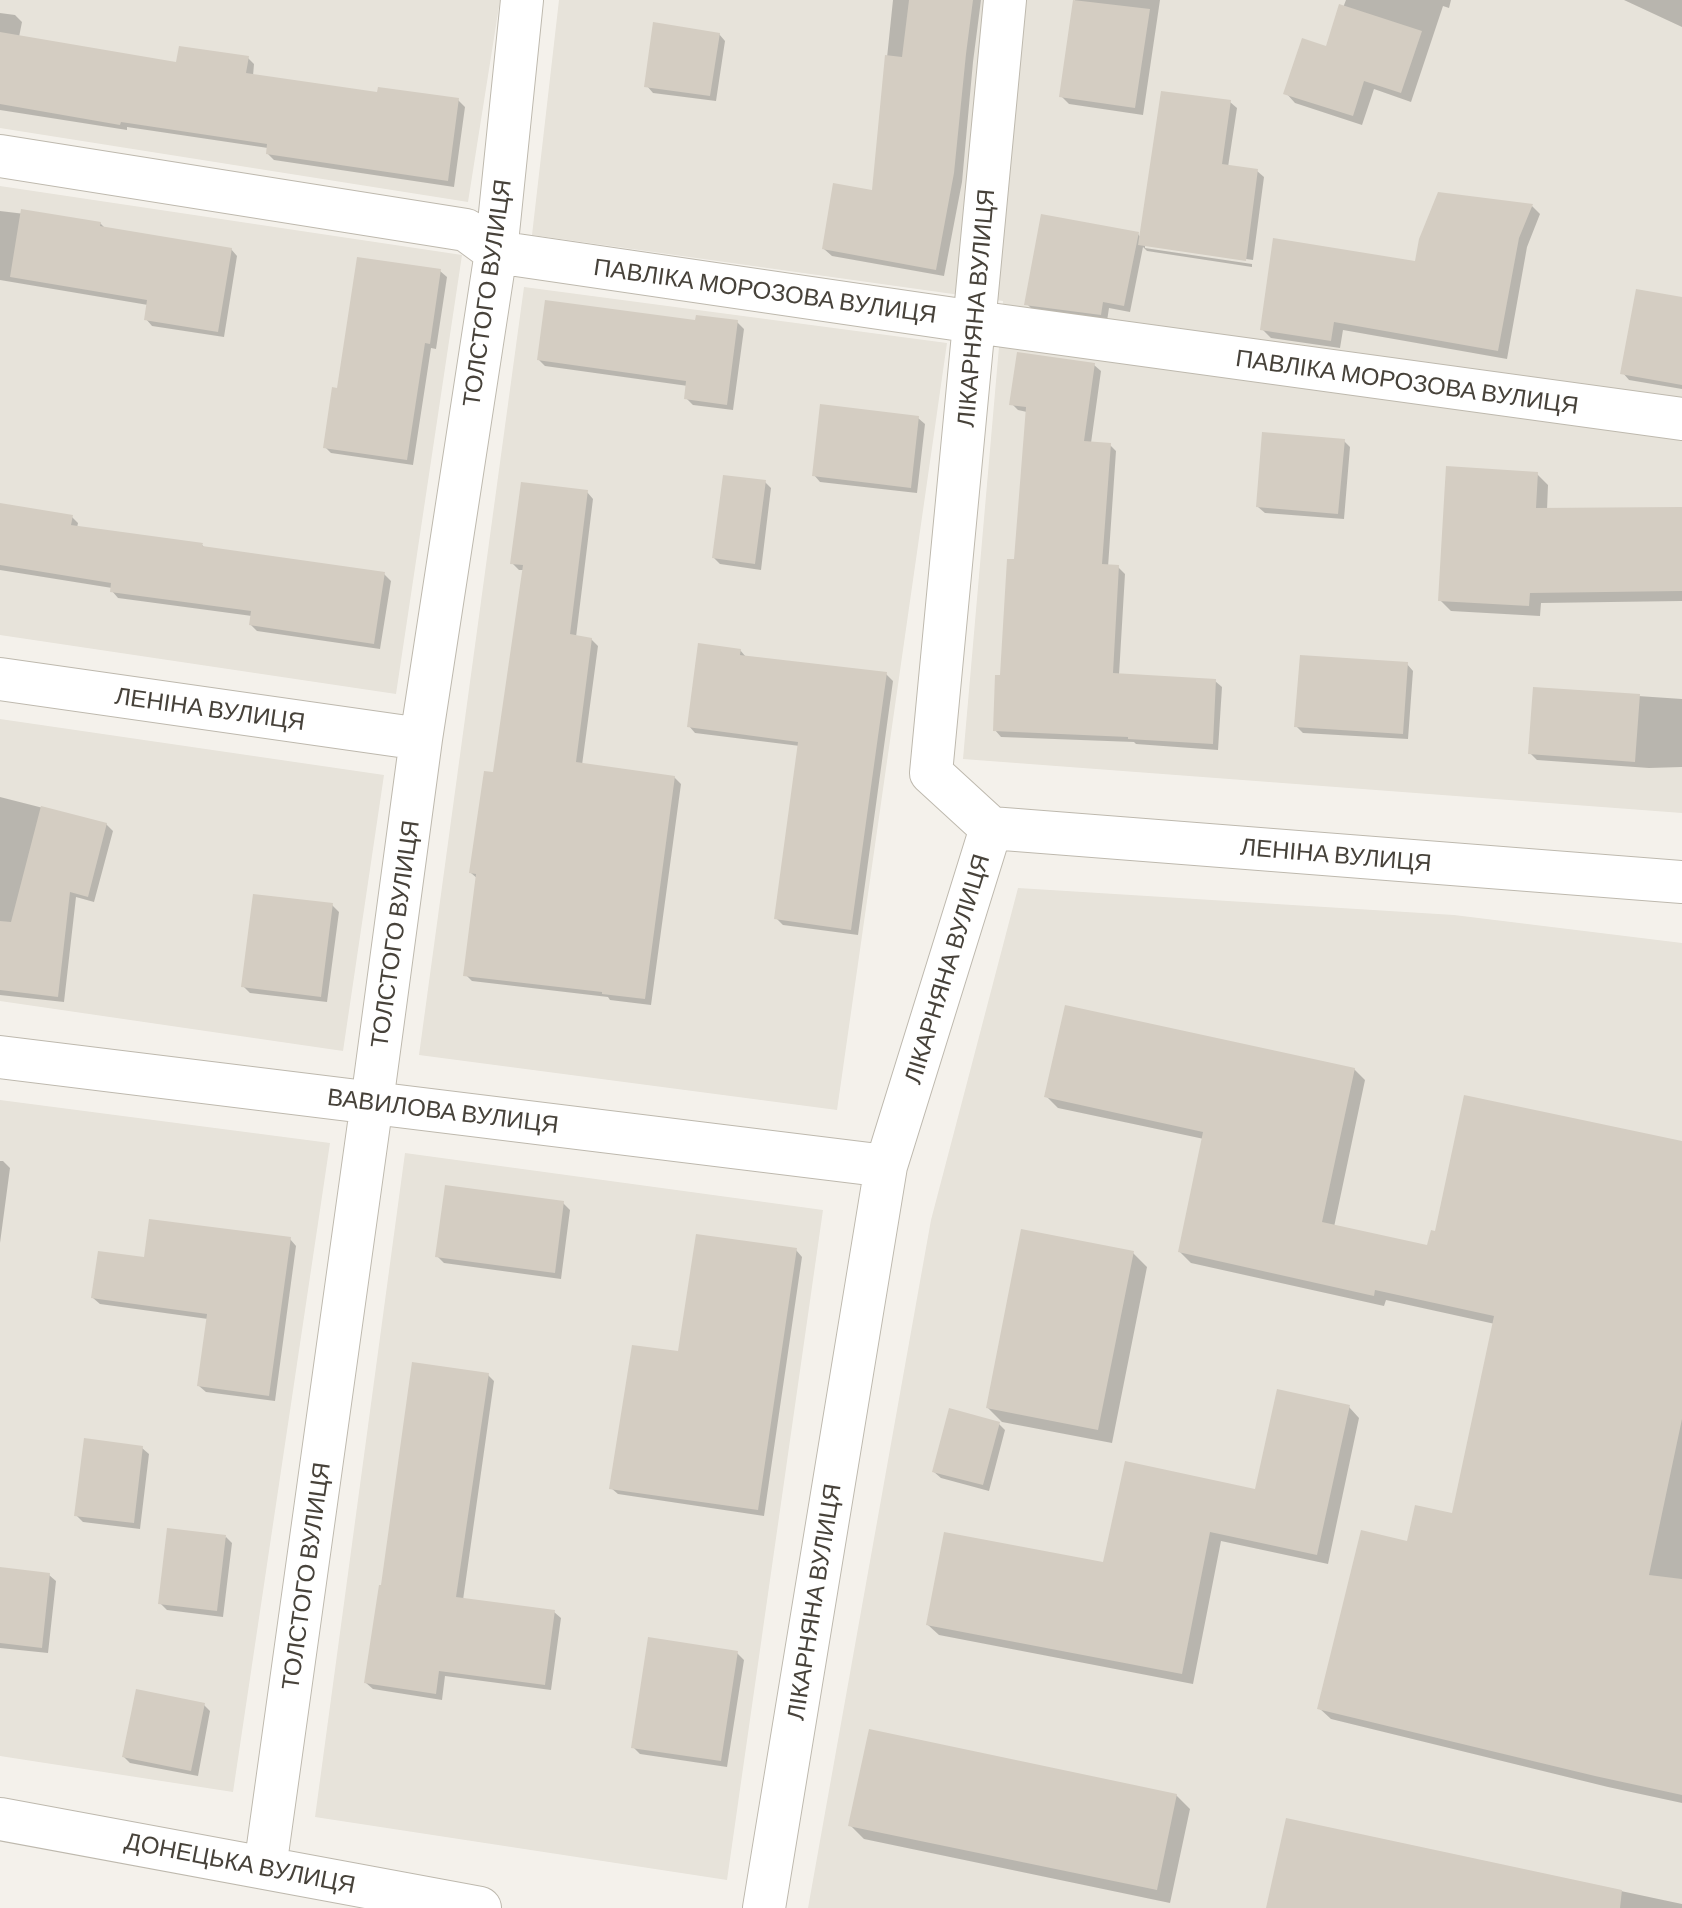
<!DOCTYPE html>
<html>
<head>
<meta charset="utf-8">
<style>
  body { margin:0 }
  canvas { display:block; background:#f4f1eb }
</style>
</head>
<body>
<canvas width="1682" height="1908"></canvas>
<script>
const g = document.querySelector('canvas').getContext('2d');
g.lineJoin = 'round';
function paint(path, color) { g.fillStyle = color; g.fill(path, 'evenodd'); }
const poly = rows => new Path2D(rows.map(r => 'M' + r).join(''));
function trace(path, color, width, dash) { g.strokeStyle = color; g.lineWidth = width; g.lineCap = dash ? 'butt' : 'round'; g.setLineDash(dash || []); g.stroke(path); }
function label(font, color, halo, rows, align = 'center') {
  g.font = font + ' Barlow,sans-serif'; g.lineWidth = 6; g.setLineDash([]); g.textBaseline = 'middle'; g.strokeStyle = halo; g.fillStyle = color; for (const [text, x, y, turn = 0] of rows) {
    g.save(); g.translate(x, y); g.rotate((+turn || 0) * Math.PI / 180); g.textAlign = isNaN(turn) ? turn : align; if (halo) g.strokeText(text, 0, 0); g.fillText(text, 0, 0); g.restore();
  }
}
const residential = poly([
  [0,0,500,0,468,202,0,128],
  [559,0,1682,0,1682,813,963,759,1003,301,532,235],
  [0,186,462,255,396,694,0,635],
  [524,287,947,343,837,1110,419,1055],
  [0,719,384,775,343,1051,0,1001],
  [1018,888,1454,915,1682,943,1682,1908,808,1908,931,1220],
  [0,1100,330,1143,233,1792,0,1756],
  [405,1153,823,1210,727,1880,315,1817]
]);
const shadow = poly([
  [893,0,981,0,973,62,962,182,944,276,832,256,824,249,873,192],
  [1075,0,1160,0,1143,115,1069,104,1061,96],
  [1346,0,1451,0,1449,8,1443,6,1411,102,1374,89,1362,125,1295,103,1286,93,1327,48],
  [1624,0,1682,0,1682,27],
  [0,13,15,15,22,22,19,37,178,65,248,58,254,64,253,76,379,95,458,100,465,107,454,187,274,160,268,154,268,148,127,127,127,130,0,110],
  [719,34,725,41,716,101,653,93,647,86],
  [1230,102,1237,108,1228,167,1257,171,1264,177,1253,260,1145,244,1145,248,1252,264,1252,267,1147,251,1143,247,1130,312,1109,308,1107,321,1033,310,1027,304,1138,234,1141,238],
  [1532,206,1540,214,1527,247,1507,359,1343,330,1340,348,1271,338,1262,329,1417,263],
  [0,211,100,223,106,229,231,249,237,256,224,337,152,326,146,319,148,305,0,280],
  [440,271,447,277,436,349,431,348,413,465,331,453,325,447,339,390],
  [1682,299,1682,389,1629,380,1623,373],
  [737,322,744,329,733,410,693,405,686,398,688,386,545,366,539,360,697,323],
  [1094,365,1101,371,1091,443,1110,445,1116,451,1108,567,1118,567,1125,574,1119,675,1215,681,1222,687,1218,750,1136,744,1134,742,1001,737,995,730,1016,561,1027,412,1018,410,1012,404],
  [918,418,925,424,917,493,820,482,814,475],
  [1344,441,1350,447,1344,519,1265,513,1258,507],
  [1537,474,1548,485,1547,510,1682,509,1682,601,1541,603,1540,616,1451,611,1440,600],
  [765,482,771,488,761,570,720,564,714,558],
  [587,492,593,499,576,637,591,639,598,646,582,765,674,777,681,784,651,1005,610,1000,608,997,472,981,466,975,478,879,471,873,495,775,524,570,519,570,512,563],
  [0,505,72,517,78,523,77,528,202,545,206,549,384,574,391,581,380,649,257,631,251,625,252,616,118,598,112,591,112,588,0,570],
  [740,650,746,657,886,674,893,681,858,935,783,925,776,918,800,746,695,733,689,726],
  [1407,664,1413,671,1408,739,1303,733,1296,726],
  [1535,689,1682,699,1682,767,1649,768,1537,760,1530,753],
  [0,797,106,824,113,831,94,902,76,897,64,1002,0,995],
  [332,905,339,912,327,1002,250,993,243,986],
  [1354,1069,1365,1080,1334,1227,1429,1248,1682,1143,1682,1803,1608,1787,1331,1719,1319,1708,1408,1544,1454,1516,1495,1324,1386,1300,1384,1306,1191,1263,1180,1252,1204,1139,1058,1108,1047,1097],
  [0,1161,3,1161,10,1168,0,1243],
  [563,1203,570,1210,561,1279,444,1263,437,1256],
  [290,1239,296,1246,275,1401,206,1392,199,1386,208,1319,100,1304,93,1298,146,1260],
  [796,1250,802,1257,764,1516,618,1494,611,1488,680,1354],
  [1133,1253,1147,1267,1112,1443,1002,1422,988,1408],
  [488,1375,494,1381,463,1600,554,1612,561,1618,551,1690,445,1676,442,1700,373,1689,366,1683],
  [1349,1407,1359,1418,1328,1564,1221,1541,1193,1684,939,1635,928,1625,1105,1565,1257,1492],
  [999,1424,1005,1430,989,1491,941,1478,934,1472],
  [142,1448,149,1454,140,1529,83,1522,76,1515],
  [226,1537,232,1543,223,1617,167,1610,160,1603],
  [0,1569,49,1575,56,1581,48,1653,0,1648],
  [737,1653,744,1660,727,1767,640,1754,633,1747],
  [204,1705,210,1711,198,1776,130,1763,124,1757],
  [1176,1795,1190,1809,1170,1903,864,1839,850,1825],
  [1287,1820,1682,1904,1682,1908,1268,1908]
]);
const building = poly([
  [909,0,973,0,966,54,954,173,936,270,822,249,833,183,872,190,885,55,902,57],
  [1073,0,1150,9,1135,108,1059,97],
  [1339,4,1422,31,1401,93,1364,81,1353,116,1283,94,1302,38,1326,46],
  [653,22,720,33,710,96,644,87],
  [0,32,176,62,179,46,249,56,246,73,377,92,378,87,459,98,448,181,266,154,267,144,121,122,120,125,0,104],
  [1161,91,1231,100,1222,164,1258,169,1246,261,1138,245],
  [1438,192,1533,204,1519,238,1498,351,1334,322,1331,341,1260,330,1273,238,1415,261,1419,239],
  [21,209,101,222,100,226,232,248,218,332,144,320,147,300,10,277],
  [1041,214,1139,232,1124,306,1103,302,1101,315,1024,305],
  [357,257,441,269,430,344,425,343,407,460,323,448,332,387,337,388],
  [1636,289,1682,297,1682,385,1620,374],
  [545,300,695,320,696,315,738,320,727,405,684,399,686,381,537,360],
  [1017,352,1095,363,1084,441,1111,443,1102,564,1119,565,1113,673,1216,679,1213,744,1128,739,1128,737,993,731,995,675,1000,675,1007,559,1014,559,1026,407,1009,405],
  [820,404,919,416,911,488,812,476],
  [1262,432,1345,439,1338,514,1256,507],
  [1446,466,1538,472,1536,508,1682,507,1682,591,1530,593,1529,606,1438,601],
  [723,475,766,480,755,564,712,558],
  [521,482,588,490,570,634,592,638,576,762,675,776,645,999,602,994,602,992,463,976,476,874,469,873,484,771,493,772,523,565,510,564],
  [0,503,73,515,71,525,203,543,202,546,385,572,374,644,249,625,251,611,110,592,111,583,0,565],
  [698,643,741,649,740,655,887,672,851,930,774,919,798,742,687,727],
  [1300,655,1408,662,1403,734,1294,727],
  [1533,687,1640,694,1635,762,1528,754],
  [41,806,107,823,88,897,70,892,58,997,0,990,0,921,11,922],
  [253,894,333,903,321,997,241,987],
  [1065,1005,1355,1068,1322,1222,1427,1245,1431,1230,1435,1231,1464,1095,1682,1141,1682,1419,1649,1575,1682,1579,1682,1795,1595,1776,1317,1709,1361,1530,1407,1541,1415,1505,1452,1513,1494,1316,1375,1290,1374,1296,1178,1252,1203,1132,1044,1097],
  [445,1185,564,1201,555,1273,435,1257],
  [149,1219,291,1237,269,1396,197,1386,207,1314,91,1298,98,1251,144,1257],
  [1021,1229,1134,1251,1098,1430,986,1408],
  [696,1234,797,1248,758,1510,609,1489,632,1345,678,1351],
  [412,1362,489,1373,456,1597,555,1610,545,1685,439,1671,436,1694,364,1683,379,1585,381,1585],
  [1277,1389,1350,1405,1317,1555,1210,1532,1182,1674,926,1625,944,1532,1103,1562,1125,1461,1255,1489],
  [949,1408,1000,1422,983,1485,932,1472],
  [84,1438,143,1446,134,1523,74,1516],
  [167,1528,226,1535,217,1611,158,1604],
  [0,1567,50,1573,42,1648,0,1643],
  [648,1637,738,1651,721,1761,631,1748],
  [136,1689,205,1703,191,1771,122,1757],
  [869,1729,1177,1794,1157,1890,848,1826],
  [1286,1818,1622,1890,1620,1908,1266,1908]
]);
const minor = poly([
  [0,156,466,230,496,252,975,322,1682,419],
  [0,679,421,739],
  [991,828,931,773,1005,0],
  [991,828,1682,882],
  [0,1057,886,1166],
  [0,1819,480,1908],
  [265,1868,372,1102,421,739,496,252,522,0],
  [764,1908,886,1166,991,828]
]);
const streetNames = [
  ["ПАВЛІКА МОРОЗОВА ВУЛИЦЯ",765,291,8],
  ["ТОЛСТОГО ВУЛИЦЯ",487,293,-82],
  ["ЛІКАРНЯНА ВУЛИЦЯ",976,308,-85],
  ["ПАВЛІКА МОРОЗОВА ВУЛИЦЯ",1407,382,8],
  ["ЛЕНІНА ВУЛИЦЯ",210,709,8],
  ["ЛЕНІНА ВУЛИЦЯ",1336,855,5],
  ["ТОЛСТОГО ВУЛИЦЯ",395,934,-82],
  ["ЛІКАРНЯНА ВУЛИЦЯ",947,969,-73],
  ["ВАВИЛОВА ВУЛИЦЯ",443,1111,7],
  ["ТОЛСТОГО ВУЛИЦЯ",306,1576,-82],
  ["ЛІКАРНЯНА ВУЛИЦЯ",814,1602,-81],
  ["ДОНЕЦЬКА ВУЛИЦЯ",240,1863,11]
];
paint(residential, '#e7e3da');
paint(shadow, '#0003');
paint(building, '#d4cdc2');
trace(minor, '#beb9ae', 44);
trace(minor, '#fff', 42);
label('24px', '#47423a', '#fff', streetNames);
</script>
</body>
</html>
